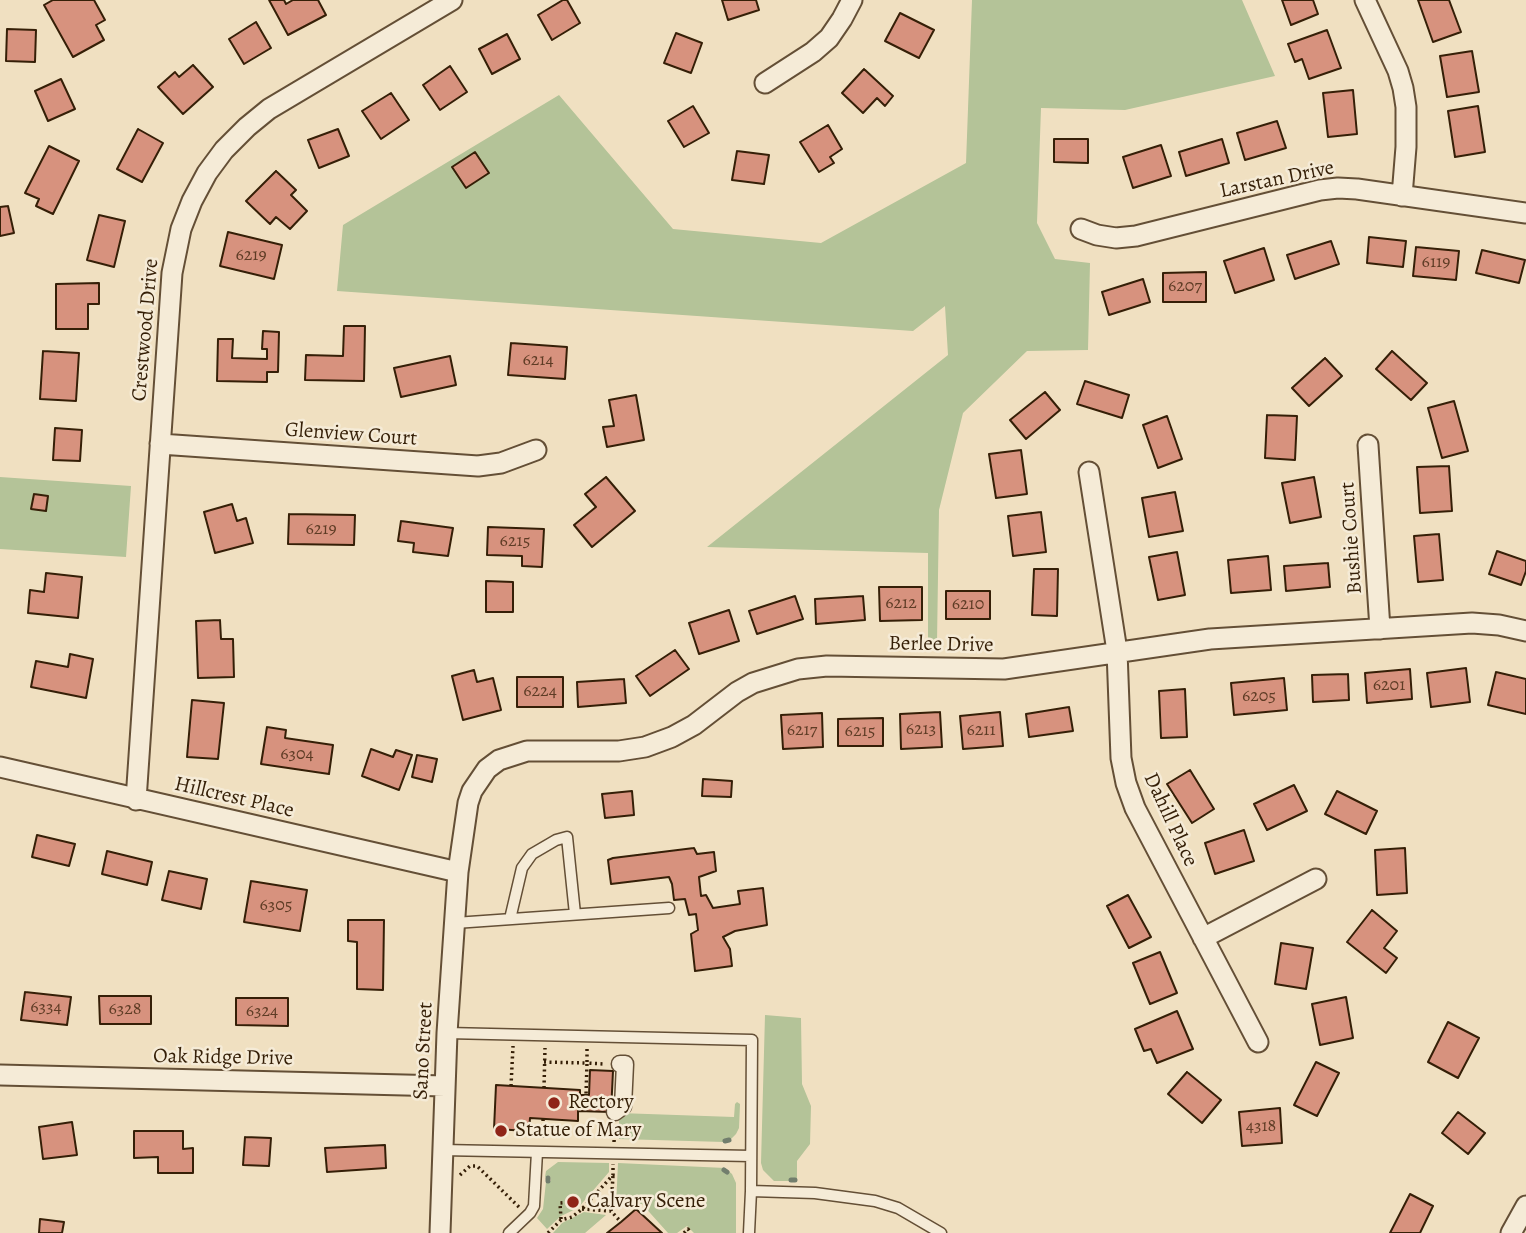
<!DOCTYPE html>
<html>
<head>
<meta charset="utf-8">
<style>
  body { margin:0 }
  canvas { display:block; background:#f0e0c1 }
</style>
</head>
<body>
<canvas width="1526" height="1233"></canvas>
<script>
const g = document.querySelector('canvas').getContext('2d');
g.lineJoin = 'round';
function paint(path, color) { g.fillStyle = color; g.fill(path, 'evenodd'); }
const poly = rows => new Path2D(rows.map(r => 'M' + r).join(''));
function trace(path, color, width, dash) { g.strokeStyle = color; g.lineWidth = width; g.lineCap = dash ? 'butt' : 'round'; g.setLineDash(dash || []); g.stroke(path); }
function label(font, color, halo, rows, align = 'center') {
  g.font = font + ' Alegreya,serif'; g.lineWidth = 5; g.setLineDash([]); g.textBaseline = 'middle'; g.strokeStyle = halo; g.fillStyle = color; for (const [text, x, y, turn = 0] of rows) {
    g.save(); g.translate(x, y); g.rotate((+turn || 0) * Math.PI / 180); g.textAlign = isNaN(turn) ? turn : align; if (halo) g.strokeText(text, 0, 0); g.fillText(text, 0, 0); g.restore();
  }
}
const green = poly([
  [972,0,1242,0,1275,76,1125,110,1041,108,1037,223,1055,259,1090,263,1088,350,1027,351,963,413,939,510,937,642,928,642,928,553,707,547,948,355,945,306,913,331,337,291,343,225,559,95,673,229,821,243,966,163],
  [0,477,131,486,126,557,0,549],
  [765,1015,801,1018,802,1084,811,1106,810,1144,797,1161,797,1179,790,1178,790,1181,774,1181,763,1170,761,1163],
  [737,1102,740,1104,739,1128,736,1134,730,1140,724,1139,724,1142,619,1139,619,1113,734,1117,735,1104],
  [558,1162,609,1163,609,1172,578,1208,561,1216,547,1229,537,1218,543,1209,546,1182,551,1181,550,1176,545,1177,546,1171],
  [618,1163,725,1168,732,1174,736,1183,736,1233,694,1233,687,1226,677,1233,668,1233,642,1204,628,1203,618,1209,616,1206],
  [584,1212,606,1215,585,1233,553,1233,562,1223]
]);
const stream = poly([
  [725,1141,729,1140],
  [724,1170,727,1172],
  [548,1178,548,1181],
  [791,1180,795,1180]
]);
const building = poly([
  [53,0,94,0,105,20,96,25,104,40,73,57,44,5,53,0],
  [269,0,284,0,286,4,293,0,318,0,326,15,288,35,269,0],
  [563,0,567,0,580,23,552,40,538,15,563,0],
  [722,0,756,0,759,10,728,20,722,0],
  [1282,0,1313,0,1318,14,1291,25,1282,0],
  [1418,0,1449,0,1461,32,1433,42,1418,0],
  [900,13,934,30,919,58,885,41,900,13],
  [256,22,271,48,244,64,229,39,256,22],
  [7,29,36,30,35,62,6,61,7,29],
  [1327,30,1341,68,1309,79,1302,59,1295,62,1288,44,1327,30],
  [676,33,702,43,691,73,664,63,676,33],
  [507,34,520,59,492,74,479,49,507,34],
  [1472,51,1479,92,1447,97,1440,56,1472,51],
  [193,65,213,87,183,114,158,87,175,72,179,77,193,65],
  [450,66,467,92,440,110,423,85,450,66],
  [864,69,893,96,885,106,877,98,863,113,842,93,864,69],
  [61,79,75,109,48,121,35,91,61,79],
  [1353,90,1357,134,1328,137,1323,93,1353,90],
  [391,93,409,120,381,139,362,111,391,93],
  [693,106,709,133,684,147,668,121,693,106],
  [1478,106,1485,152,1455,157,1448,111,1478,106],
  [1277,121,1286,148,1245,160,1237,133,1277,121],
  [828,125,842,149,830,157,834,163,819,172,800,142,828,125],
  [138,129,163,143,142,182,117,169,138,129],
  [338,129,349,156,319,168,308,140,338,129],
  [1054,139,1088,139,1088,163,1054,162,1054,139],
  [1222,139,1229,163,1186,176,1179,152,1222,139],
  [1161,145,1171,176,1133,188,1123,157,1161,145],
  [49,146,79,161,53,214,36,206,39,199,25,193,49,146],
  [737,151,769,155,764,184,732,180,737,151],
  [475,152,489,173,466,188,452,167,475,152],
  [276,171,296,190,291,195,307,211,290,229,276,217,270,224,246,201,276,171],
  [8,206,14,233,0,236,0,207,8,206],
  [99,215,125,221,114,267,87,260,99,215],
  [228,232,282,245,274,279,220,266,228,232],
  [1369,237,1406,241,1403,267,1367,263,1369,237],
  [1331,241,1339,264,1295,279,1287,255,1331,241],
  [1416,247,1459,251,1456,280,1413,276,1416,247],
  [1264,248,1274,280,1235,293,1224,261,1264,248],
  [1482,250,1525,260,1519,283,1476,273,1482,250],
  [1206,272,1206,302,1163,302,1163,273,1206,272],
  [1143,279,1150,302,1109,315,1102,292,1143,279],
  [99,283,99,304,88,304,88,329,56,329,56,284,99,283],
  [344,326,365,326,364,381,305,380,306,355,343,356,344,326],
  [263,331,279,332,278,372,267,372,267,382,217,381,218,339,233,339,232,358,267,359,267,349,262,349,263,331],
  [511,343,567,347,565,379,508,375,511,343],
  [43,351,79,353,76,401,40,399,43,351],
  [1392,351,1427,383,1411,400,1376,369,1392,351],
  [450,356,456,385,401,397,394,368,450,356],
  [1325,358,1342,376,1309,406,1292,388,1325,358],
  [1085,381,1129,395,1122,418,1077,404,1085,381],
  [1045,392,1060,410,1026,439,1010,420,1045,392],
  [636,395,644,440,607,447,603,427,614,426,609,400,636,395],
  [1454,401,1468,451,1442,458,1428,408,1454,401],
  [1267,415,1297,416,1295,460,1265,458,1267,415],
  [1167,416,1182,459,1158,468,1143,425,1167,416],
  [55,428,82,430,80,461,53,460,55,428],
  [1021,450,1027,494,996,498,989,454,1021,450],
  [1449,466,1452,511,1420,513,1417,467,1449,466],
  [606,477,635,511,592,547,574,525,596,507,585,494,606,477],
  [1314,477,1321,517,1290,523,1282,483,1314,477],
  [1175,492,1183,531,1149,537,1142,498,1175,492],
  [34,494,48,496,46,511,31,509,34,494],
  [232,504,237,521,246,518,253,543,215,553,204,512,232,504],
  [1041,512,1046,552,1013,556,1008,516,1041,512],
  [289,514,355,515,354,545,288,544,289,514],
  [401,521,453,528,448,556,413,552,414,543,398,541,401,521],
  [488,527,544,529,542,567,522,566,522,556,487,555,488,527],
  [1439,534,1443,580,1418,582,1414,536,1439,534],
  [1497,551,1526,561,1526,571,1521,585,1489,574,1497,551],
  [1177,552,1185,595,1158,600,1149,557,1177,552],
  [1268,556,1271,590,1231,593,1228,560,1268,556],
  [1328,563,1330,587,1286,591,1284,566,1328,563],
  [1034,569,1058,569,1057,616,1032,615,1034,569],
  [46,573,82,577,78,618,28,613,30,590,44,592,46,573],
  [486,581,513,582,513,612,486,612,486,581],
  [879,587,922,587,922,620,880,621,879,587],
  [946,591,990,591,990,619,946,619,946,591],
  [795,596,803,619,757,634,749,611,795,596],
  [863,596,865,620,816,624,815,599,863,596],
  [729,610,739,641,699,654,689,623,729,610],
  [220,620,221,639,233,639,234,677,198,678,196,621,220,620],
  [675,650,689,669,650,696,636,676,675,650],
  [70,654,93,659,86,698,31,687,36,661,68,667,70,654],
  [1466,668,1470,702,1431,707,1427,673,1466,668],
  [1410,669,1412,699,1367,703,1365,673,1410,669],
  [474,670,477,682,493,678,501,710,463,720,452,676,474,670],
  [1496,672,1526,679,1526,714,1488,705,1496,672],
  [1348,674,1349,700,1313,702,1312,675,1348,674],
  [517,677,563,677,563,707,517,707,517,677],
  [1284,678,1287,710,1234,715,1231,683,1284,678],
  [624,679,626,703,578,707,577,682,624,679],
  [1185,689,1187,737,1161,738,1159,691,1185,689],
  [192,700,224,703,218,759,187,757,192,700],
  [1069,707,1073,731,1029,737,1026,714,1069,707],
  [940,712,942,747,901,749,900,714,940,712],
  [1000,712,1003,746,963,749,960,716,1000,712],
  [822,713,823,747,783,749,781,715,822,713],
  [883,718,883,746,838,746,838,719,883,718],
  [267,727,286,730,285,738,333,745,329,774,261,764,267,727],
  [371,749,393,757,396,750,412,755,399,790,362,776,371,749],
  [417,755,437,759,432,782,412,777,417,755],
  [1190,770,1214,809,1192,823,1167,784,1190,770],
  [703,779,732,781,731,797,702,796,703,779],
  [1294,785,1307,811,1267,830,1254,804,1294,785],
  [632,791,634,815,605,818,602,794,632,791],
  [1337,791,1377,811,1366,834,1325,814,1337,791],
  [1244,830,1254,861,1215,874,1205,843,1244,830],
  [37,835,75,844,69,866,32,857,37,835],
  [694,848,697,854,714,852,716,871,699,877,701,896,706,895,713,908,740,904,738,891,763,888,767,925,735,931,723,937,730,949,732,966,695,971,691,934,698,930,696,914,689,915,685,899,674,900,672,884,669,877,611,884,608,860,613,858,694,848],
  [1405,848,1407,893,1377,895,1375,850,1405,848],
  [107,851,152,862,147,885,102,874,107,851],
  [169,871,207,879,201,909,162,900,169,871],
  [251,881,307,890,300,931,244,922,251,881],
  [1128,895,1151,937,1129,948,1107,906,1128,895],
  [1372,910,1397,931,1384,948,1397,958,1386,973,1347,942,1372,910],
  [348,920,384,920,383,990,357,989,357,942,348,941,348,920],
  [1281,943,1313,948,1306,989,1275,984,1281,943],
  [1160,952,1177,993,1150,1004,1133,963,1160,952],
  [25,992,71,997,67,1025,21,1020,25,992],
  [99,996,151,996,151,1024,100,1024,99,996],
  [1346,997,1353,1038,1320,1045,1312,1004,1346,997],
  [236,998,288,998,288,1026,236,1025,236,998],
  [1177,1011,1193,1049,1157,1063,1151,1049,1144,1051,1135,1029,1177,1011],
  [1448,1022,1479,1038,1458,1078,1428,1062,1448,1022],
  [1316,1062,1339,1073,1317,1116,1294,1105,1316,1062],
  [590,1070,613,1071,611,1112,578,1111,578,1121,530,1118,529,1131,494,1129,496,1085,580,1090,580,1095,589,1095,590,1070],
  [1187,1072,1221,1100,1202,1123,1168,1094,1187,1072],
  [1280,1108,1282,1143,1242,1146,1239,1112,1280,1108],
  [1458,1112,1485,1133,1468,1154,1442,1133,1458,1112],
  [72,1122,77,1155,43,1159,39,1127,72,1122],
  [134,1131,183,1131,183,1149,193,1148,193,1173,158,1173,158,1157,134,1158,134,1131],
  [245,1137,271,1138,269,1166,243,1165,245,1137],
  [385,1145,386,1168,327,1172,325,1148,385,1145],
  [1410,1194,1433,1206,1420,1233,1390,1233,1410,1194],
  [636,1209,662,1233,607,1233,621,1222,636,1209],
  [40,1219,64,1222,62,1233,39,1233,40,1219]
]);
const path = poly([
  [587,1049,587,1063,604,1064],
  [544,1062,587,1063,586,1095],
  [511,1086,513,1046],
  [544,1088,545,1048],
  [543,1119,544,1140],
  [614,1142,615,1126],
  [460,1175,470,1166,477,1166,519,1207],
  [582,1209,611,1211,621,1222],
  [611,1211,613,1175],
  [561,1219,560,1203,573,1202],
  [548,1233,561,1220,572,1217,582,1209,613,1175,613,1164],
  [684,1233,688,1229,691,1233]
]);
const service = poly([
  [510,919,522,868,532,854,556,840,567,837,575,914],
  [455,923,669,908],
  [447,1033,752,1040,751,1191,815,1193,875,1201,898,1208,941,1233],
  [442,1150,751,1156],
  [509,1233,530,1213,534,1206,537,1152],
  [749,1233,751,1191]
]);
const pedestrian = poly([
  [615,1112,623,1106,625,1064,620,1064]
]);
const minor = poly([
  [1365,0,1398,71,1403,88,1406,107,1406,147,1402,196],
  [765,83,813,52,829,38,842,19,852,0],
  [1081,229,1097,235,1116,238,1136,236,1320,190,1338,188,1357,189,1526,213],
  [160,444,478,466,501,463,536,450],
  [1368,445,1380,629],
  [1089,472,1117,651,1121,758,1126,783,1135,808,1258,1042],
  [0,767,458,872],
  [136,800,172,273,181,229,192,201,207,173,224,150,247,127,269,109,452,0],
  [1203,938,1316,879],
  [0,1075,445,1086],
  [440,1233,447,1033,458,872,468,803,472,791,487,769,499,760,527,751,619,751,645,747,672,737,694,725,737,692,753,683,798,669,827,666,1004,669,1210,639,1472,623,1499,625,1526,631],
  [1511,1233,1526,1206]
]);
const markers = [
  [554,1103,7,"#8f2418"],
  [501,1131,7,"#8f2418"],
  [573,1202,7,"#8f2418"]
];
const numberNames = [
  ["6219",251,256],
  ["6119",1436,263],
  ["6207",1185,287],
  ["6214",538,361],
  ["6219",321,530],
  ["6215",515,542],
  ["6212",901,604],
  ["6210",968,605],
  ["6201",1389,686],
  ["6224",540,692],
  ["6205",1259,697],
  ["6213",921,730],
  ["6217",802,731],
  ["6211",981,731],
  ["6215",860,732],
  ["6304",297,755],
  ["6305",276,906],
  ["6334",46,1008],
  ["6328",125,1010],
  ["6324",262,1012],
  ["4318",1261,1127]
];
const streetNames = [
  ["Larstan Drive",1277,180,-12],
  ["Crestwood Drive",146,330,-85],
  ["Glenview Court",351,435,4],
  ["Bushie Court",1352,538,-94],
  ["Berlee Drive",941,645,1],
  ["Hillcrest Place",234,798,13],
  ["Dahill Place",1170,820,65],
  ["Sano Street",424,1051,-87],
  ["Oak Ridge Drive",223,1058,1]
];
const poiNames = [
  ["Rectory",568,1103],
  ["Statue of Mary",515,1131],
  ["Calvary Scene",587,1202]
];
paint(green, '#b4c398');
trace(stream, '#727e6d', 5);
paint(building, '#d7927e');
trace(building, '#351f07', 2);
trace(service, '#644f36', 13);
trace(pedestrian, '#644f36', 19);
trace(minor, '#644f36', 23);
trace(path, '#351f07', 3.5, [2, 3.5]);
trace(service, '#f5ebd7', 10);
trace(pedestrian, '#f5ebd7', 16);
trace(minor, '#f5ebd7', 19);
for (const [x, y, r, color] of markers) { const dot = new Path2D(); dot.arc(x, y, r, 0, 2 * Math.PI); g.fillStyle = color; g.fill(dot); trace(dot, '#f5ebd7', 2.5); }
label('18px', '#5e3c25', null, numberNames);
label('21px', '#351f07', '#f5ebd7', streetNames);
label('21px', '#351f07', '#f5ebd7', poiNames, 'left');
</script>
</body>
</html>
